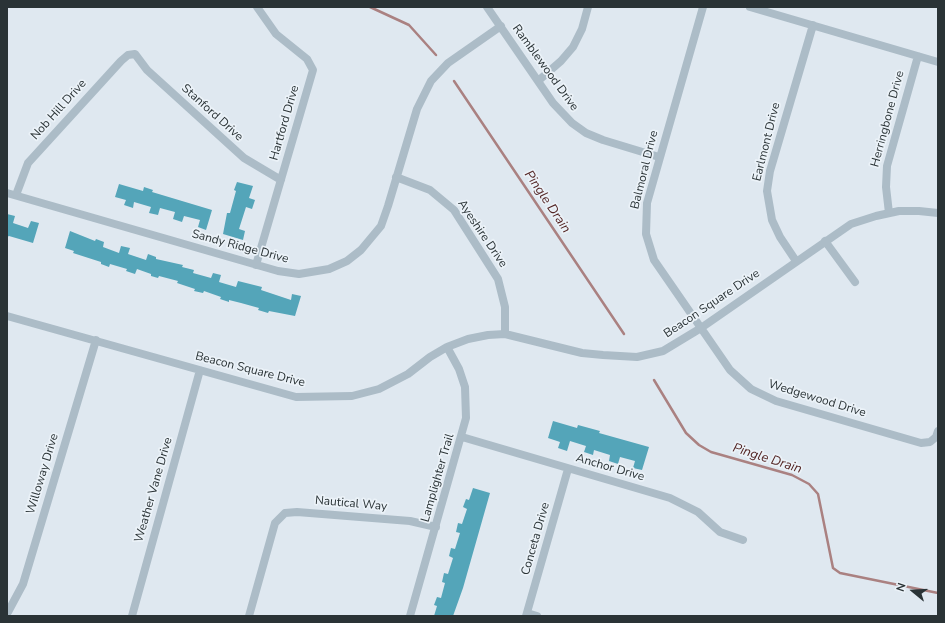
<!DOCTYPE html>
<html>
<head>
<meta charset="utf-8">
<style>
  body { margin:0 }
  #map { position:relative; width:945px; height:623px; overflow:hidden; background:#dfe8f0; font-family:"Nunito Sans",sans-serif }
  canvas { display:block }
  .frame { position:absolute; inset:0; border:8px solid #2a3336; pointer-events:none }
  .north { position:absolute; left:893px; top:571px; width:40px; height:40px; -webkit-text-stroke:3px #ebf2f8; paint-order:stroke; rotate:288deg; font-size:11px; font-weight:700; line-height:16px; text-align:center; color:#2a3336 }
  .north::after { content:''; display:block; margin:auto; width:14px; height:18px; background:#2a3336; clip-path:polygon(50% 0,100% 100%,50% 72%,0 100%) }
</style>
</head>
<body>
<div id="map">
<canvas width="945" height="623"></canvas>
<div class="frame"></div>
<div class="north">N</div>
</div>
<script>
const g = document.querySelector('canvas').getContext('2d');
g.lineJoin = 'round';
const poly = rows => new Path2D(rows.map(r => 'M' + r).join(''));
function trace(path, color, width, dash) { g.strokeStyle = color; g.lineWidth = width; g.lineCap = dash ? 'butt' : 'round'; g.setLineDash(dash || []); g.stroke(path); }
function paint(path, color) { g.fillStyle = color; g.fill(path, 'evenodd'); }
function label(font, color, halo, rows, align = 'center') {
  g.font = font + ' "Nunito Sans",sans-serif'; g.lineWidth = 3.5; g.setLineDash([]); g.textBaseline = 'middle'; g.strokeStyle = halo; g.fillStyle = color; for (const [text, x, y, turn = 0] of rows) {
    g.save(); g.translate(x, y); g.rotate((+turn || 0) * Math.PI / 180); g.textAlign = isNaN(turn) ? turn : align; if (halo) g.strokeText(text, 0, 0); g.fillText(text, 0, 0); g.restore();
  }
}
const stream = poly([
  [370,7,409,25,436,55],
  [454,81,624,334],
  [654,380,686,433,699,445,711,452,792,475,809,484,818,494,833,568,840,573,938,593]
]);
const building = poly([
  [237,182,253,186,249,198,255,200,252,209,246,207,239,229,245,231,243,240,223,234,227,213,230,213,236,191,234,190],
  [119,184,143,191,144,187,153,190,152,192,212,210,206,230,198,227,200,220,184,216,182,222,173,219,175,212,160,208,158,215,149,213,151,207,134,202,133,208,124,205,126,200,115,197],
  [7,214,15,216,13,223,28,228,31,221,39,223,33,243,9,236,7,237],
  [70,231,95,241,96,239,104,242,103,247,119,253,121,246,130,248,128,254,146,260,148,254,156,257,156,259,183,265,182,267,194,270,193,273,211,278,213,273,221,275,219,282,236,287,238,281,262,287,261,290,291,300,292,294,301,296,295,316,269,311,268,313,258,310,259,308,241,303,229,300,229,302,220,299,221,297,204,291,203,293,194,291,195,289,177,283,178,281,159,276,158,278,151,276,151,274,137,269,135,274,126,271,127,269,110,264,109,267,101,264,101,262,73,253,74,251,65,248],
  [553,421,577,428,578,425,600,431,599,433,649,447,642,470,633,468,635,461,620,457,618,464,609,461,610,455,594,450,593,455,584,452,586,446,570,441,567,451,558,448,560,442,548,438],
  [473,488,490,493,463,588,453,616,434,616,437,606,434,605,437,597,441,598,445,583,442,582,444,573,448,574,453,558,449,556,451,548,455,549,460,533,456,532,458,523,462,524,467,509,463,507,466,499,469,500]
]);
const minor = poly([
  [487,7,553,103,572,123,586,133,603,140,659,157],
  [703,7,647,203,646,234,654,260,730,370,751,389,776,401,921,443,930,442,936,437,938,431],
  [750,7,938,62],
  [538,81,561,61,573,47,582,29,588,7],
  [396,177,430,190,454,210,498,279,505,307,505,334],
  [7,193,278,271,299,274,329,269,347,261,361,250,381,226,388,206,417,109,431,81,448,63,501,26],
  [16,195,28,163,121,61,128,55,135,54,147,70,244,158,281,180],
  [889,213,886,187,887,166,918,56],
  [825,241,855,282],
  [796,261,780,237,772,220,767,191,770,171,813,25],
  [256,265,313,70,307,59,276,34,257,7],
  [7,316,296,397,352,396,379,389,408,374,430,357,447,347,468,339,488,335,505,334,582,353,603,355,637,357,663,351,701,328,851,224,876,216,899,211,919,211,938,213],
  [462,437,670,498,698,512,720,532,743,540],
  [8,612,23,584,96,340],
  [527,613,537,616],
  [132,616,200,370],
  [249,616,275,523,285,513,297,512,410,521,436,527],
  [410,616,466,418,465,387,459,369,447,347],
  [526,616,568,469]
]);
const streetNames = [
  ["Ramblewood Drive",545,68,54],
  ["Nob Hill Drive",59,110,-48],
  ["Stanford Drive",212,113,42],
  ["Herringbone Drive",888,119,-75],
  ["Hartford Drive",285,123,-74],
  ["Earlmont Drive",767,142,-76],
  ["Balmoral Drive",645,170,-76],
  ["Ayeshire Drive",482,234,56],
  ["Sandy Ridge Drive",240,247,15],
  ["Beacon Square Drive",712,304,-34],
  ["Beacon Square Drive",250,370,14],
  ["Wedgewood Drive",817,399,17],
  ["Anchor Drive",610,468,16],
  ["Willoway Drive",43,474,-73],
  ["Lamplighter Trail",438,478,-74],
  ["Weather Vane Drive",154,490,-74],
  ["Nautical Way",351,504,5],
  ["Conceta Drive",536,539,-74]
];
const waterNames = [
  ["Pingle Drain",547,202,56],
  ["Pingle Drain",767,459,18]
];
trace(stream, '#aa8181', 2.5);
paint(building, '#54a5b9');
trace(minor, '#acbcc7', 8);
label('12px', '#2a3336', '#ebf2f8', streetNames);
label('italic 13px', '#532524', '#ebf2f8', waterNames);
</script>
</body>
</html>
